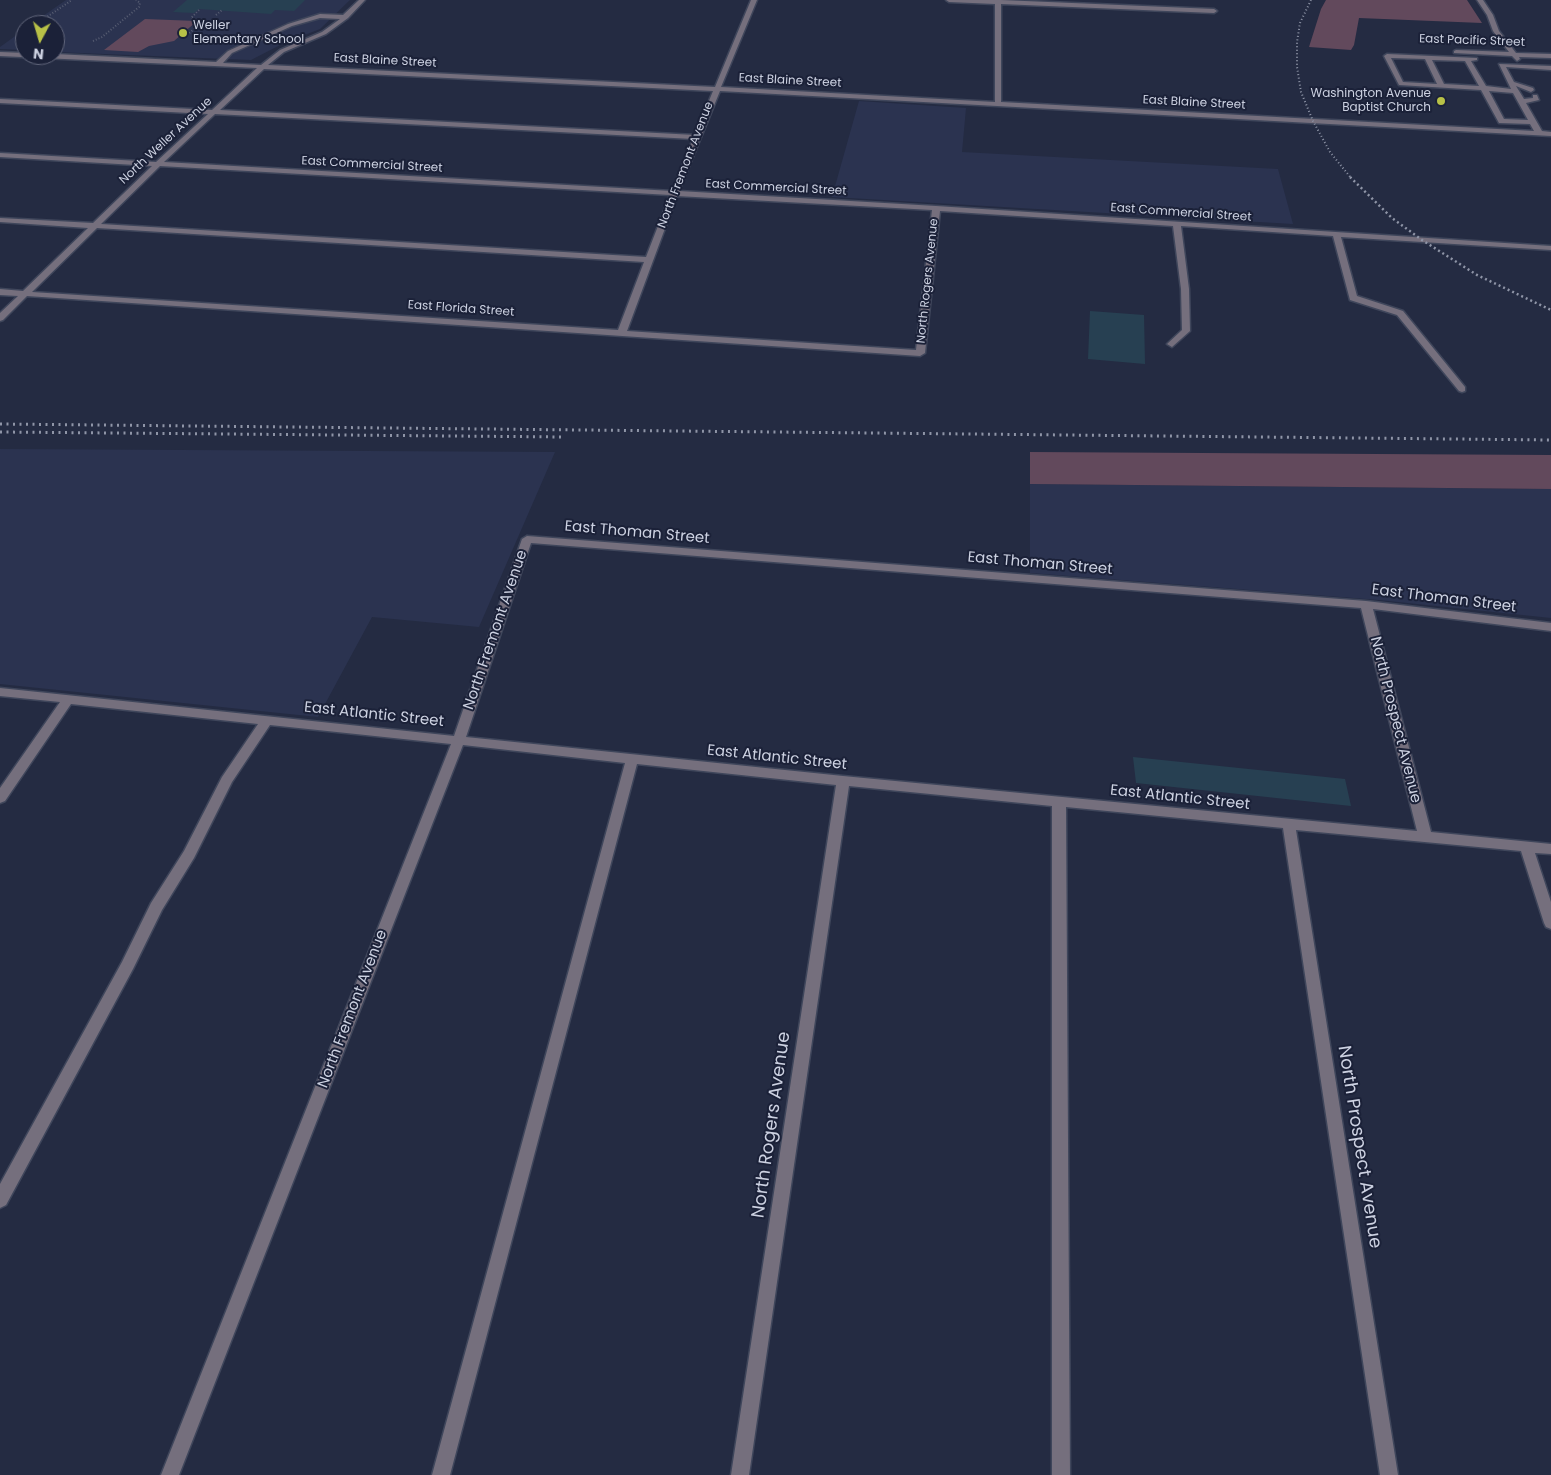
<!DOCTYPE html>
<html>
<head>
<meta charset="utf-8">
<style>
  body { margin:0 }
  #map { position:relative; width:1551px; height:1475px; overflow:hidden; background:#242b42; font-family:Poppins,sans-serif }
  canvas { display:block }
  .north { position:absolute; left:15px; top:15px; width:50px; height:50px; box-sizing:border-box; background:#1b2138; border:1px solid #62677c; border-radius:50%; rotate:186deg; font-size:14px; font-weight:700; line-height:20px; text-align:center; color:#ccd1e1 }
  .north::after { content:''; display:block; margin:auto; width:18px; height:22px; background:#b8c147; clip-path:polygon(50% 0,100% 100%,50% 72%,0 100%) }
</style>
</head>
<body>
<div id="map">
<canvas width="1551" height="1475"></canvas>
<div class="north">N</div>
</div>
<script>
const g = document.querySelector('canvas').getContext('2d');
g.lineJoin = 'round';
function paint(path, color) { g.fillStyle = color; g.fill(path, 'evenodd'); }
const poly = rows => new Path2D(rows.map(r => 'M' + r).join(''));
function trace(path, color, width, dash) { g.strokeStyle = color; g.lineWidth = width; g.lineCap = dash ? 'butt' : 'round'; g.setLineDash(dash || []); g.stroke(path); }
function label(font, color, halo, rows, align = 'center') {
  g.font = font + ' Poppins,sans-serif'; g.lineWidth = 4; g.setLineDash([]); g.textBaseline = 'middle'; g.strokeStyle = halo; g.fillStyle = color; for (const [text, x, y, turn = 0] of rows) {
    g.save(); g.translate(x, y); g.rotate((+turn || 0) * Math.PI / 180); g.textAlign = isNaN(turn) ? turn : align; if (halo) g.strokeText(text, 0, 0); g.fillText(text, 0, 0); g.restore();
  }
}
const built = poly([
  [66,0,350,0,320,29,284,43,251,60,55,52,55,25,30,25],
  [25,29,25,50,0,49,0,47],
  [859,101,966,108,962,152,1278,169,1293,224,832,197],
  [0,449,555,452,479,627,372,617,318,717,0,684],
  [1030,484,1551,489,1551,618,1379,600,1030,573]
]);
const green = poly([
  [1326,0,1467,0,1482,23,1359,18,1354,45,1351,50,1309,47,1321,9],
  [145,19,197,21,174,41,149,46,138,52,104,50],
  [1030,452,1551,455,1551,489,1030,484]
]);
const building = poly([
  [187,0,305,0,294,11,275,10,271,14,199,9,194,13,173,12],
  [1090,311,1144,315,1145,364,1088,359],
  [1133,757,1345,779,1351,806,1136,783]
]);
const path = poly([
  [216,15,222,10],
  [35,25,72,0],
  [25,33,23,34,25,38],
  [187,35,200,24,199,21,191,18,200,9],
  [93,41,102,37,139,7,140,3,136,0]
]);
const minor = poly([
  [359,0,365,0,348,18,326,34,284,52,268,65,715,87,751,0,757,0,721,87,995,102,995,4,949,2,946,0,1001,0,1214,9,1217,11,1214,13,1001,4,1001,102,1534,131,1530,124,1499,123,1481,90,1399,85,1384,56,1387,54,1477,58,1477,60,1471,61,1486,86,1511,89,1499,64,1551,66,1551,70,1506,67,1514,82,1533,88,1534,90,1531,92,1516,86,1524,99,1533,98,1533,95,1537,95,1539,100,1526,103,1542,131,1551,132,1551,136,720,91,679,191,936,206,1551,246,1551,250,1341,237,1357,296,1403,311,1465,387,1465,391,1462,392,1459,391,1397,315,1350,300,1333,236,1181,226,1189,289,1190,331,1172,347,1167,344,1182,330,1181,289,1173,226,940,211,925,353,920,356,27,296,3,320,0,321,0,313,18,296,0,295,0,289,23,291,88,228,0,222,0,218,93,223,152,166,0,157,0,153,156,162,208,114,0,103,0,99,212,110,257,68,0,56,0,52,25,53,25,55,55,54,216,62,228,51,288,24,320,14,343,15,359,0],
  [320,18,340,19,322,32,280,50,261,65,223,63,232,53,292,26,320,18],
  [1391,58,1425,59,1437,84,1403,82,1391,58],
  [1432,60,1465,61,1479,86,1444,84,1432,60],
  [264,69,713,91,695,135,220,110,264,69],
  [1489,91,1513,93,1528,120,1504,119,1489,91],
  [215,114,693,139,672,191,164,162,215,114],
  [160,166,670,195,646,257,101,224,160,166],
  [677,196,932,210,916,350,627,331,677,196],
  [97,228,644,262,618,330,32,292,97,228],
  [1477,0,1483,0,1493,15,1499,31,1516,53,1551,54,1551,58,1519,57,1520,59,1517,61,1512,56,1454,53,1454,51,1456,50,1509,52,1493,31,1487,15,1477,0],
  [527,536,1366,601,1551,623,1551,631,1373,609,1431,832,1551,844,1551,854,1535,853,1551,902,1551,929,1546,927,1544,923,1521,851,1296,830,1398,1475,1380,1475,1283,828,1066,807,1070,1475,1052,1475,1052,806,849,786,749,1475,731,1475,836,785,637,764,450,1475,432,1475,625,763,463,745,179,1475,161,1475,451,744,270,725,232,782,194,858,162,910,133,969,6,1205,0,1208,0,1184,122,962,151,903,184,851,222,777,258,724,71,704,5,801,0,803,0,788,60,702,0,696,0,688,454,736,522,539,527,536],
  [531,543,1361,608,1417,831,843,776,466,737,531,543]
]);
const railFar2 = poly([
  [1311,0,1300,23,1297,42,1297,67,1301,92,1313,121,1330,152,1351,178]
]);
const railFar1 = poly([
  [1350,177,1392,218,1422,240,1477,275,1551,310]
]);
const rail = poly([
  [0,424,1551,440],
  [0,432,565,437]
]);
const markers = [
  [183,33,5,"#b8c147"],
  [1441,101,5,"#b8c147"]
];
const farPoinames = [
  ["Weller",193,26],
  ["Elementary School",193,40],
  ["Washington Avenue",1431,94,"right"],
  ["Baptist Church",1431,108,"right"]
];
const farStreetnames = [
  ["East Pacific Street",1472,41,2],
  ["East Blaine Street",385,61,3],
  ["East Blaine Street",790,81,3],
  ["East Blaine Street",1194,103,3],
  ["North Weller Avenue",166,141,-43],
  ["East Commercial Street",372,165,3],
  ["North Fremont Avenue",686,165,-69],
  ["East Commercial Street",776,188,3],
  ["East Commercial Street",1181,213,4],
  ["North Rogers Avenue",928,281,-84],
  ["East Florida Street",461,309,4]
];
const streetNames = [
  ["East Thoman Street",637,533,5],
  ["East Thoman Street",1040,564,5],
  ["East Thoman Street",1444,599,7],
  ["North Fremont Avenue",496,630,-71],
  ["East Atlantic Street",374,715,6],
  ["North Prospect Avenue",1395,720,76],
  ["East Atlantic Street",777,758,6],
  ["East Atlantic Street",1180,798,6],
  ["North Fremont Avenue",353,1009,-69]
];
const nearStreetnames = [
  ["North Rogers Avenue",772,1125,-82],
  ["North Prospect Avenue",1359,1147,81]
];
paint(built, '#2b3350');
paint(green, '#62495c');
paint(building, '#274052');
trace(minor, '#3f465b', 3);
trace(path, '#575d72', 2, [1, 2]);
paint(minor, '#756f7d');
trace(railFar2, '#8f95a7', 2, [1, 2.5]);
trace(railFar1, '#8f95a7', 2.5, [2, 3]);
trace(rail, '#8f95a7', 3, [2, 4.5]);
for (const [x, y, r, color] of markers) { const dot = new Path2D(); dot.arc(x, y, r, 0, 2 * Math.PI); g.fillStyle = color; g.fill(dot); trace(dot, '#1b2138', 2); }
label('12px', '#ccd1e1', '#1b2138', farPoinames, 'left');
label('12px', '#ccd1e1', '#1b2138', farStreetnames);
label('15px', '#ccd1e1', '#1b2138', streetNames);
label('18px', '#ccd1e1', '#1b2138', nearStreetnames);
</script>
</body>
</html>
